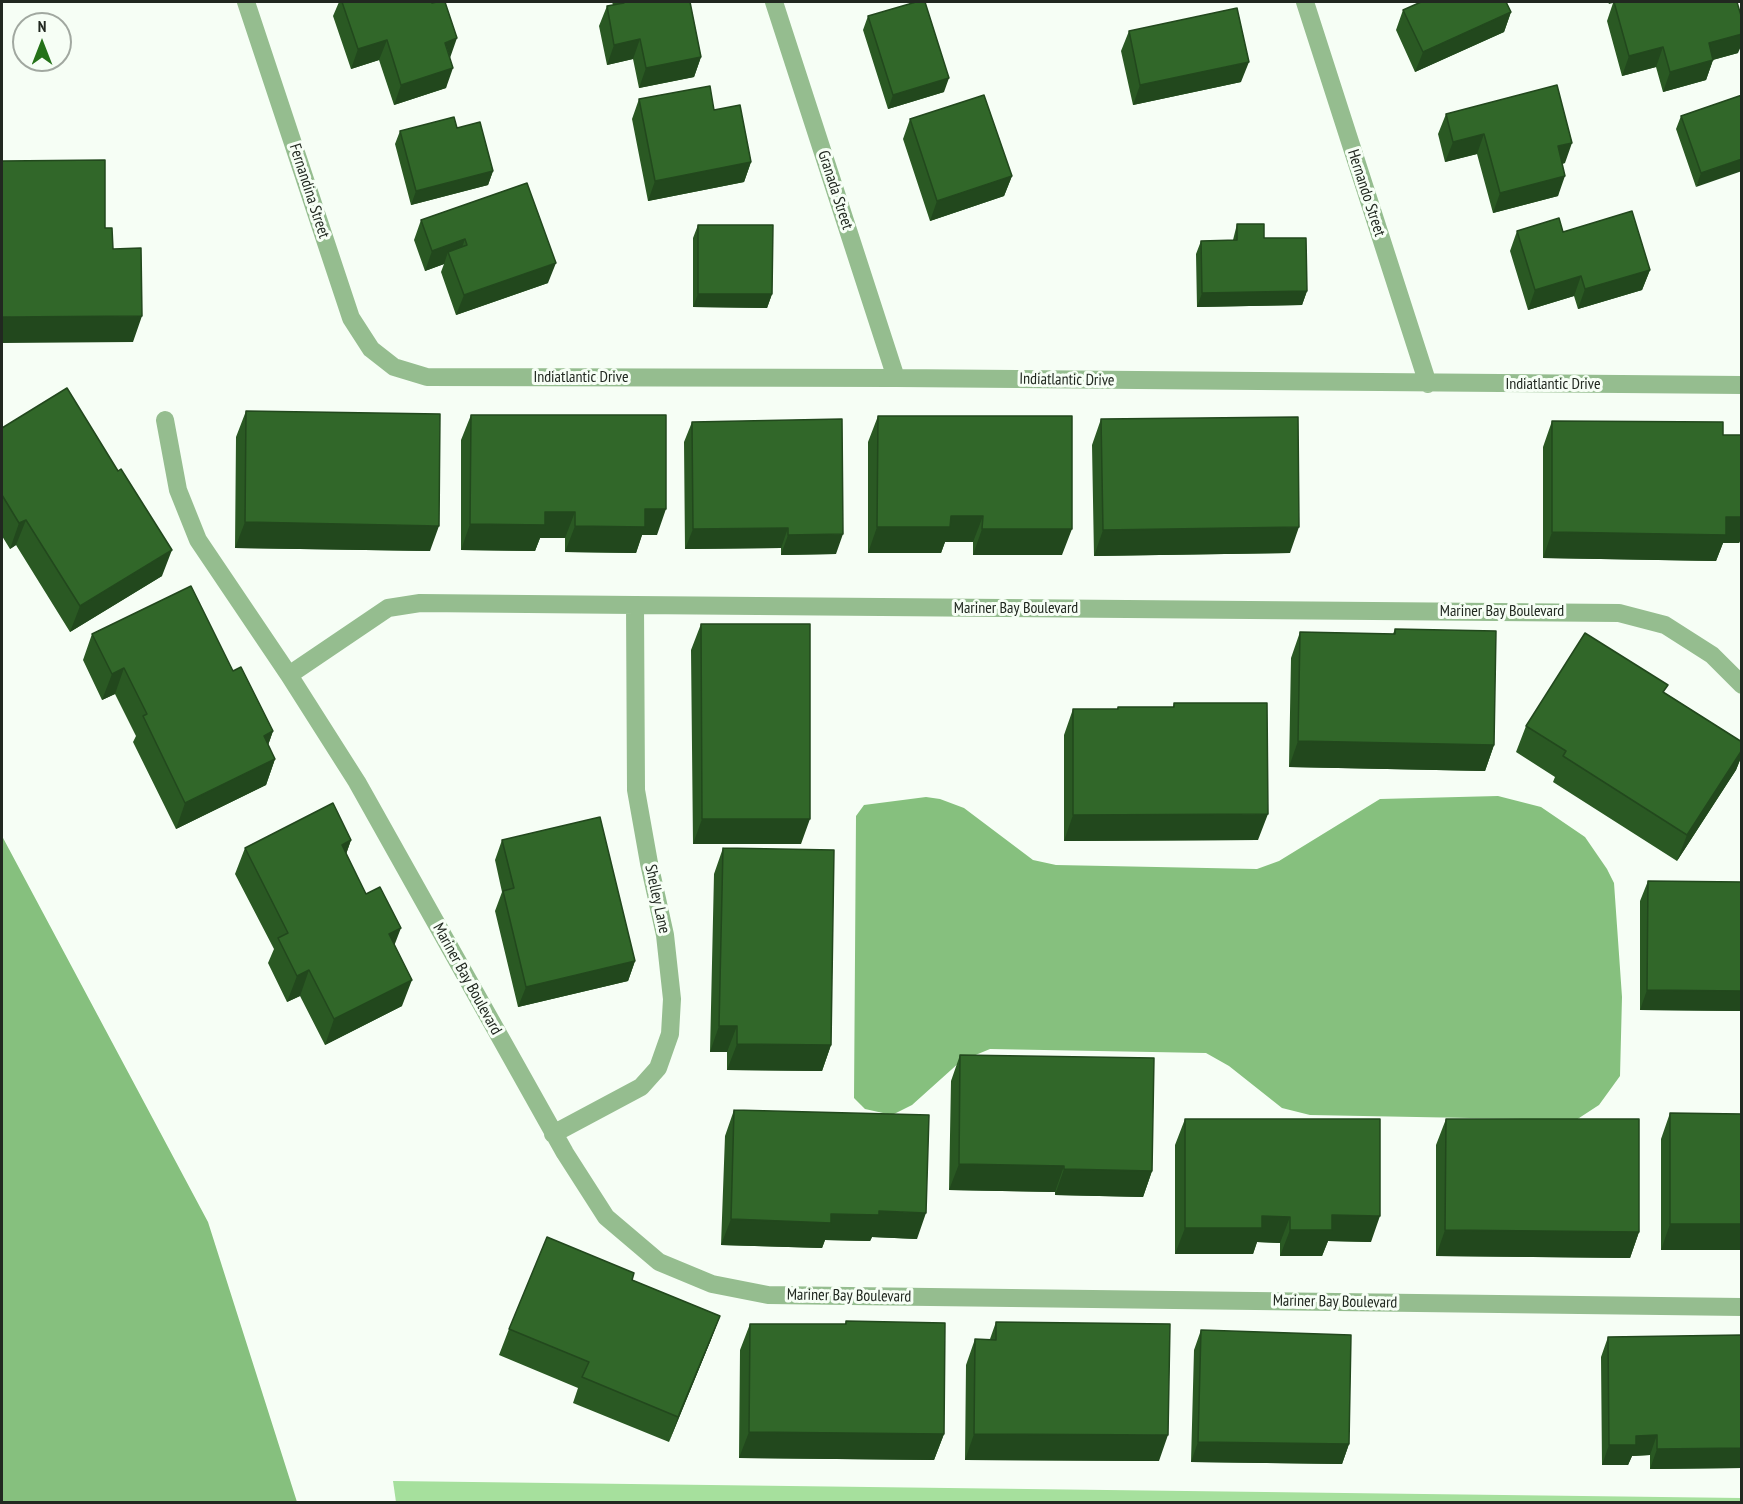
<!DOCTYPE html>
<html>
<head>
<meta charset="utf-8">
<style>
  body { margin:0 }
  #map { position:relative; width:1743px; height:1504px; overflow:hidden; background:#f6fef5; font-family:"PT Sans Narrow",sans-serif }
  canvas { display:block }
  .frame { position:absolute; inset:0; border:3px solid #212820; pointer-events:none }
  .north { position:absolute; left:12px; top:12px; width:60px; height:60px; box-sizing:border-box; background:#f6fef5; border:2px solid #a1a8a0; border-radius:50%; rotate:0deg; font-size:16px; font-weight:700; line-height:24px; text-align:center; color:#212820 }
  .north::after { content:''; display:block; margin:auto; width:21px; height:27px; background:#247218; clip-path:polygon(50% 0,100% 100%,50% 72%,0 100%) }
</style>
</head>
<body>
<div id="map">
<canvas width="1743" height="1504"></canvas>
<div class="frame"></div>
<div class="north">N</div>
</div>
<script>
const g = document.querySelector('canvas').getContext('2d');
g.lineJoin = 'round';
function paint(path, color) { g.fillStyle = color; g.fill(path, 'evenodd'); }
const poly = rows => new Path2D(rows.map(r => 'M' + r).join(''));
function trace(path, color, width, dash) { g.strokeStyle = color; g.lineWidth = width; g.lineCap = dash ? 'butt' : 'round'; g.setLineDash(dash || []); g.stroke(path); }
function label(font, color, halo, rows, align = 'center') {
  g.font = font + ' "PT Sans Narrow",sans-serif'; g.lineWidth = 6; g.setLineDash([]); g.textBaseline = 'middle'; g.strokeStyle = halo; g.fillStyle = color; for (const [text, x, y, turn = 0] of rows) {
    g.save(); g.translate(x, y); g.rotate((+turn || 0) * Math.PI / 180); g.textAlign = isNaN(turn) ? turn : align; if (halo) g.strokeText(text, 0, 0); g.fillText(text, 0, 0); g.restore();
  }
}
const green = poly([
  [393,1481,1741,1498,1742,1502,396,1502]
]);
const water = poly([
  [1498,796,1541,807,1585,837,1607,869,1614,883,1622,997,1620,1076,1599,1105,1576,1120,1310,1115,1282,1108,1229,1066,1206,1053,990,1049,961,1061,912,1105,892,1115,865,1109,854,1098,856,816,864,805,926,797,940,799,964,808,1033,860,1056,865,1257,869,1279,861,1380,799],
  [2,836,208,1222,297,1502,2,1502]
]);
const minor = poly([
  [246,2,351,318,371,349,394,367,427,377,896,378,1742,385],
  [774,2,896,378],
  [1305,2,1428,384],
  [165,420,178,490,198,540,289,675,357,782,565,1153,606,1217,659,1262,712,1284,768,1295,1742,1307],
  [289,675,388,608,420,603,635,605,1619,613,1665,625,1712,655,1742,685],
  [553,1134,641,1087,658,1068,670,1034,672,999,665,935,649,863,636,790,635,605]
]);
const wall = poly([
  [339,2,431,2,450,58,446,88,394,105,379,60,351,69,333,16],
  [612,2,690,2,701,57,694,77,639,88,633,59,607,65,599,26,607,6,613,5],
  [1608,2,1737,2,1738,53,1713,60,1706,80,1663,92,1656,67,1622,76,1607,21,1613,3,1609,4],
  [1507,3,1511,12,1504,32,1415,72,1396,30,1403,10],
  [868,16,944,92,888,109,863,30],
  [1129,31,1241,82,1133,105,1121,51],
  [1742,95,1696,187,1676,129,1681,116],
  [639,99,714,110,751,162,744,182,648,201,632,119],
  [1446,114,1565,163,1562,164,1558,196,1493,213,1477,154,1445,162,1438,134],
  [910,119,1012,176,1004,196,930,221,903,139],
  [457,128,493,171,488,185,411,205,395,144,400,131],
  [527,183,548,283,456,315,441,272,444,264,425,271,414,240,421,220],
  [1237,224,1264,238,1307,291,1302,305,1197,307,1196,254,1201,241,1233,240],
  [698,225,772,294,767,308,693,307,693,238],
  [1517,231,1563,232,1650,270,1642,290,1578,309,1574,296,1528,310,1510,251],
  [246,411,430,551,235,548,236,437],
  [471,415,657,535,642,535,636,553,565,552,565,538,540,538,535,551,461,550,461,440],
  [878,416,1062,555,973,555,973,542,945,542,941,553,868,553,868,442],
  [1101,419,1290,553,1094,556,1092,445],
  [1552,421,1723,435,1742,435,1742,537,1739,543,1723,543,1716,561,1543,558,1543,447],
  [692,422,836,554,781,555,781,548,685,549,684,442],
  [2,428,162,576,70,632,16,545,10,549,2,536],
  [701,624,801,844,693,844,691,650],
  [1395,629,1494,745,1485,771,1289,767,1291,658,1300,632,1393,634],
  [92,634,233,671,273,731,268,745,275,759,266,785,176,829,133,742,136,736,115,694,102,700,83,660],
  [1665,693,1742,742,1742,755,1736,770,1677,861,1553,782,1555,777,1516,752,1526,726],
  [1174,703,1258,840,1064,841,1064,735,1073,709,1117,709,1118,707,1173,707],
  [351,840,346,854,366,894,395,946,402,1006,325,1045,300,996,287,1002,268,963,274,949,235,874,245,848],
  [502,840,635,961,628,981,518,1007,495,911,502,892,495,860],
  [723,848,831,1045,822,1071,727,1070,727,1052,710,1052,714,874],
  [1648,881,1742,882,1742,1011,1640,1010,1640,901],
  [960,1055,1152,1171,1143,1197,1055,1195,1055,1192,949,1190,951,1081],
  [734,1110,917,1239,872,1237,870,1241,825,1240,822,1248,721,1245,725,1136],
  [1670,1113,1742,1114,1742,1250,1661,1250,1661,1139],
  [1185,1119,1371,1242,1328,1241,1322,1256,1280,1256,1280,1243,1257,1242,1253,1254,1175,1254,1175,1145],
  [1446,1119,1639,1232,1630,1258,1436,1256,1436,1145],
  [632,1280,720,1316,710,1342,669,1442,573,1403,578,1388,499,1355,509,1329],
  [846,1321,944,1434,934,1460,739,1458,740,1350,750,1324,845,1324],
  [996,1322,1159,1461,965,1460,966,1365,975,1339,990,1339],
  [1201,1330,1349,1444,1342,1464,1191,1462,1194,1350],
  [1742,1335,1742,1468,1650,1469,1650,1455,1632,1456,1628,1465,1602,1465,1601,1357,1608,1337]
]);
const shadedWall = poly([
  [1511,12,1504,32,1415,72,1423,52],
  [1742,34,1742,44,1738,53,1701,63,1709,43],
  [457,38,450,58,445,43],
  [640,39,633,59,607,65,614,45],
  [387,40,379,60,351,69,358,49],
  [1663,47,1656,67,1622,76,1629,56],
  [701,57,694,77,639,88,646,68],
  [1713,60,1706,80,1663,92,1670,72],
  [1249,62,1241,82,1133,105,1140,85],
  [453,68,446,88,394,105,401,85],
  [949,78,944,92,888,109,893,95],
  [1484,134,1477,154,1445,162,1453,142],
  [1572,143,1565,163,1550,166,1558,146],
  [1742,159,1742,171,1696,187,1701,173],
  [751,162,744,182,648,201,655,181],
  [493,171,488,185,411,205,416,191],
  [1012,176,1004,196,930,221,937,201],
  [1565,176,1558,196,1493,213,1500,193],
  [465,239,458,259,448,252,444,264,425,271,432,251],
  [556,263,548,283,456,315,464,295],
  [1650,270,1642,290,1578,309,1585,289],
  [1581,276,1574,296,1528,310,1535,290],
  [1307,291,1302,305,1197,307,1202,293],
  [698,294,772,294,767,308,693,307],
  [142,316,133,342,2,343,2,317],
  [645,509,666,509,657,535,642,535,636,553,565,552,575,526],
  [545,512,575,512,565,538,540,538,535,551,461,550,470,524],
  [951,516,983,516,973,542,945,542,941,553,868,553,877,527],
  [1726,517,1742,517,1742,537,1739,543,1723,543,1716,561,1543,558,1552,532],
  [26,520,16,545,10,549,19,523],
  [245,522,439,526,430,551,235,548],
  [1299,527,1290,553,1094,556,1103,530],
  [788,528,781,548,685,549,693,529],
  [982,529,1072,529,1062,555,973,555],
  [843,534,836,554,781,555,788,535],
  [172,550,162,576,70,632,80,606],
  [124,668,115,694,102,700,112,674],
  [273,731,264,757,264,736],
  [1298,741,1494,745,1485,771,1289,767],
  [1742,750,1742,755,1736,770,1677,861,1687,835],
  [275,759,266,785,176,829,185,803],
  [1268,814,1258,840,1064,841,1073,815],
  [702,819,810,819,801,844,693,844],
  [351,840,342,866,342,845],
  [401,928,391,954,389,934],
  [635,961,628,981,518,1007,526,987],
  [309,970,300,996,287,1002,297,976],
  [412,980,402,1006,325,1045,334,1019],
  [1647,990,1742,991,1742,1011,1640,1010],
  [719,1026,737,1026,727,1052,710,1052],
  [737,1044,831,1045,822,1071,727,1070],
  [959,1164,1064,1166,1055,1192,949,1190],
  [1064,1169,1152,1171,1143,1197,1055,1195],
  [879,1211,926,1213,917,1239,872,1237,870,1241,825,1240,822,1248,721,1245,731,1219],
  [1332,1215,1380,1216,1371,1242,1328,1241,1322,1256,1280,1256,1290,1230],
  [1262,1216,1290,1217,1280,1243,1257,1242,1253,1254,1175,1254,1185,1228],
  [1670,1224,1742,1224,1742,1250,1661,1250],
  [1445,1230,1639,1232,1630,1258,1436,1256],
  [720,1316,710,1342,669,1442,678,1417],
  [749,1432,944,1434,934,1460,739,1458],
  [974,1434,1168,1435,1159,1461,965,1460],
  [1657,1435,1650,1455,1632,1456,1628,1465,1602,1465,1609,1445,1636,1436],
  [1198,1442,1349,1444,1342,1464,1191,1462],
  [1742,1448,1742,1468,1650,1469,1657,1449]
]);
const building = poly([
  [342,2,431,2,432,3,437,2,445,2,457,38,445,43,453,68,401,85,387,40,358,49,342,2],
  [623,2,690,2,701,57,646,68,640,39,614,45,607,6,624,3,623,2],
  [916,2,925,2,949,78,893,95,868,16,916,2],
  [1421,2,1506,2,1511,12,1423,52,1403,10,1421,2],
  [1614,2,1737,2,1742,19,1742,34,1709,43,1713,60,1670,72,1663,47,1629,56,1614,2],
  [1237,8,1249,62,1140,85,1129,31,1237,8],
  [1557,85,1572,143,1558,146,1565,176,1500,193,1484,134,1453,142,1446,114,1557,85],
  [710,86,714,110,740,105,751,162,655,181,639,99,710,86],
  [984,95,1012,176,937,201,910,119,984,95],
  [1742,95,1742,159,1701,173,1681,116,1742,95],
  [454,117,457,128,480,122,493,171,416,191,400,131,454,117],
  [105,160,105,228,112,228,113,249,141,248,142,316,2,317,2,161,105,160],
  [527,183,556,263,464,295,448,252,467,245,465,239,432,251,421,220,527,183],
  [1632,211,1650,270,1585,289,1581,276,1535,290,1517,231,1559,218,1563,232,1632,211],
  [1237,224,1264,224,1264,238,1306,238,1307,291,1202,293,1201,241,1237,240,1237,224],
  [698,225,773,225,772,294,698,294,698,225],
  [67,388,118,471,121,469,172,550,80,606,26,520,19,523,2,495,2,428,67,388],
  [246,411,440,414,439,526,245,522,246,411],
  [471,415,666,415,666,509,645,509,645,527,575,526,575,512,545,512,545,525,470,524,471,415],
  [878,416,1072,416,1072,529,982,529,983,516,951,516,950,527,877,527,878,416],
  [1298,417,1299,527,1103,530,1101,419,1298,417],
  [842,419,843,534,788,535,788,528,693,529,692,422,842,419],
  [1552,421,1723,422,1723,435,1742,435,1742,517,1726,517,1726,535,1552,532,1552,421],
  [191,586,233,671,241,667,273,731,264,736,275,759,185,803,143,716,147,714,124,668,112,674,92,634,191,586],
  [701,624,810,624,810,819,702,819,701,624],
  [1395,629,1496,631,1494,745,1298,741,1300,632,1395,634,1395,629],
  [1585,633,1668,685,1663,692,1742,742,1742,750,1687,835,1563,756,1566,751,1526,726,1585,633],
  [1174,703,1267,703,1268,814,1073,815,1073,709,1118,709,1118,707,1174,707,1174,703],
  [333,803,351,840,342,845,366,894,380,887,401,928,389,934,412,980,334,1019,309,970,297,976,278,938,288,933,245,848,333,803],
  [600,817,635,961,526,987,503,891,514,888,502,840,600,817],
  [723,848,834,850,831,1045,737,1044,737,1026,719,1026,723,848],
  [1648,881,1742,882,1742,991,1647,990,1648,881],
  [960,1055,1154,1058,1152,1171,1064,1169,1064,1166,959,1164,960,1055],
  [734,1110,929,1115,926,1213,879,1211,879,1215,831,1214,831,1223,731,1219,734,1110],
  [1670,1113,1742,1114,1742,1224,1670,1224,1670,1113],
  [1185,1119,1380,1119,1380,1216,1332,1215,1332,1230,1290,1230,1290,1217,1262,1216,1262,1228,1185,1228,1185,1119],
  [1446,1119,1639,1119,1639,1232,1445,1230,1446,1119],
  [547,1237,634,1273,632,1280,720,1316,678,1417,582,1377,589,1362,509,1329,547,1237],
  [846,1321,945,1323,944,1434,749,1432,750,1324,846,1324,846,1321],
  [996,1322,1170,1324,1168,1435,974,1434,975,1339,996,1340,996,1322],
  [1201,1330,1351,1335,1349,1444,1198,1442,1201,1330],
  [1742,1335,1742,1448,1657,1449,1657,1435,1636,1436,1636,1445,1609,1445,1608,1337,1742,1335]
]);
const streetNames = [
  ["Granada Street",835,190,72],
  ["Fernandina Street",309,191,72],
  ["Hernando Street",1366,193,72],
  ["Indiatlantic Drive",581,377],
  ["Indiatlantic Drive",1067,380,1],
  ["Indiatlantic Drive",1553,384],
  ["Mariner Bay Boulevard",1016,608],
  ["Mariner Bay Boulevard",1502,611],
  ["Shelley Lane",657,899,78],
  ["Mariner Bay Boulevard",467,979,61],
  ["Mariner Bay Boulevard",849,1296,1],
  ["Mariner Bay Boulevard",1335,1302,1]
];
paint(green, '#a6e09d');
paint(water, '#86c07e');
trace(minor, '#95bd8f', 18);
paint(wall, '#2a5923');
paint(shadedWall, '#22481d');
paint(building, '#316729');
trace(building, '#22481d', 1.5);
label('16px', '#212820', '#f6fef5', streetNames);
</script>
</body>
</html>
